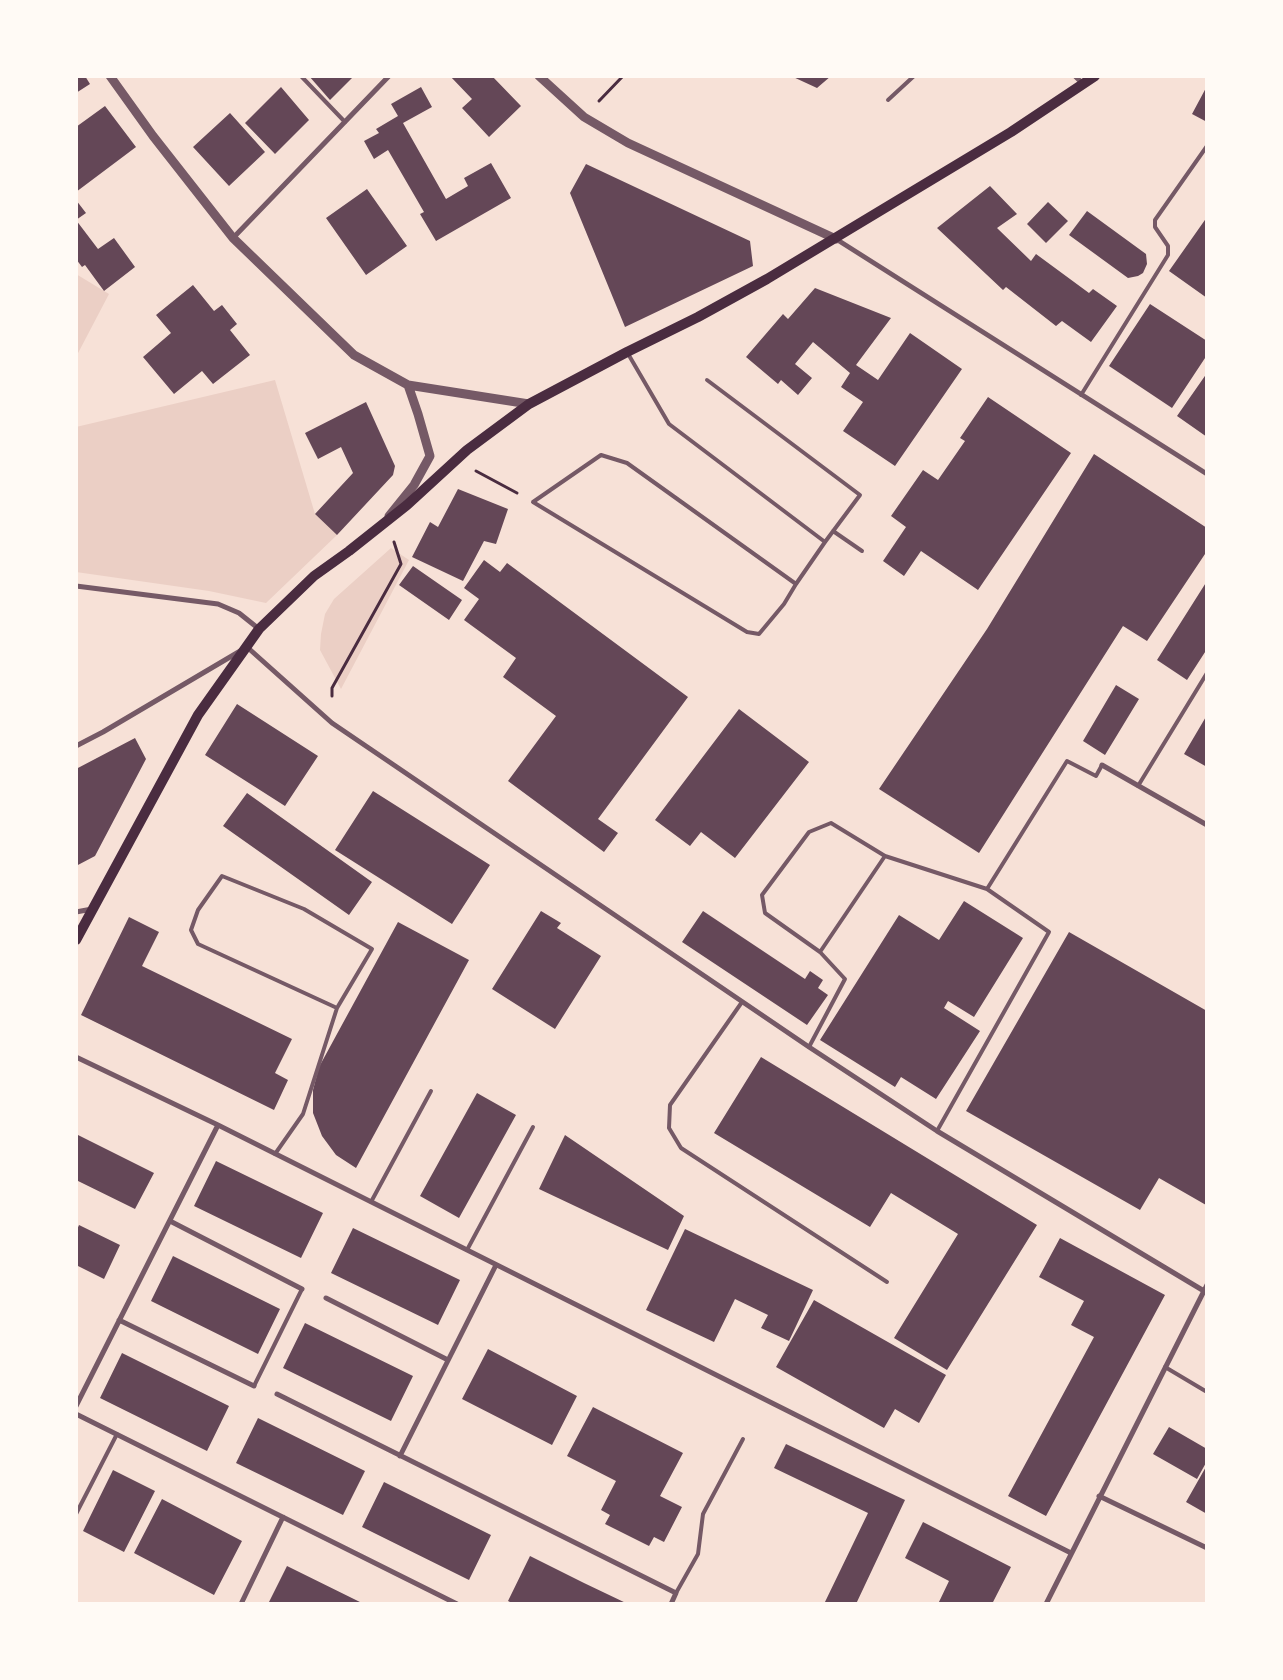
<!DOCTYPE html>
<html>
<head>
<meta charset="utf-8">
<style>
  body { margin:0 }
  #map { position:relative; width:1283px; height:1680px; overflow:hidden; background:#f7e1d7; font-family:"PT Sans",sans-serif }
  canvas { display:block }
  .frame { position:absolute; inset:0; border:78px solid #fffaf5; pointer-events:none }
</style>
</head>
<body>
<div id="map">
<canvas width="1283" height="1680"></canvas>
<div class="frame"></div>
</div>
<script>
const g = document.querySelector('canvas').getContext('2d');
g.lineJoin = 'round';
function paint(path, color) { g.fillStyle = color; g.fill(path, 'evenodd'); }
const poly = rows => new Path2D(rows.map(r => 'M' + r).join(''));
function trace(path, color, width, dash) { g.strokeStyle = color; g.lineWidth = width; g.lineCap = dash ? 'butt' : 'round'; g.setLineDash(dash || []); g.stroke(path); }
const green = poly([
  [76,274,109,294,76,357],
  [275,380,315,514,337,535,266,603,209,591,76,572,76,427],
  [391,548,409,560,341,689,320,650,321,634,325,614,334,599]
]);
const building = poly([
  [76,76,85,76,90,84,76,93],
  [309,76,354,76,330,100],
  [450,76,492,76,521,106,489,137,462,108,472,99],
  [791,76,831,76,817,88],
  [1207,86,1207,122,1192,114],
  [281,87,309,120,275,154,245,123],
  [421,87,432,107,403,123,446,199,468,186,464,178,491,163,511,198,436,241,420,214,424,212,388,150,374,159,364,141,379,133,376,129,398,116,391,104],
  [105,106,136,147,76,192,76,127],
  [230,113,265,152,229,186,193,147],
  [586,164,750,241,753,266,625,327,570,193],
  [990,186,1017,214,997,228,1031,261,1036,254,1089,293,1093,289,1117,306,1091,342,1062,321,1056,326,1006,287,1003,290,937,228],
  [367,189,407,246,366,275,326,218],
  [76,200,86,213,76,220],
  [1048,202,1068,221,1046,243,1027,224],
  [1087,211,1146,254,1147,264,1143,273,1138,276,1128,278,1069,235],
  [1207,217,1207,298,1169,271],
  [76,220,98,249,114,238,135,267,104,291,85,265,82,267,76,259],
  [193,285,214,311,222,305,237,324,230,330,250,355,213,384,202,371,174,394,143,357,171,333,156,315],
  [815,288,891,318,856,365,878,380,910,333,962,369,895,466,843,431,863,402,841,387,850,373,813,342,795,364,812,378,798,395,781,380,778,384,746,357,783,314,788,319],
  [1150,304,1207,341,1207,355,1172,408,1109,366],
  [1207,373,1207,437,1177,416],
  [988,397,1071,453,978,590,921,551,904,576,883,561,906,527,891,516,923,470,938,480,965,441,960,438],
  [366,402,395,466,393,475,337,535,315,514,353,473,341,447,318,459,305,433],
  [1094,454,1207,528,1207,551,1147,641,1123,626,979,853,879,789,987,629],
  [458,489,508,509,496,544,484,541,463,581,412,557,430,522,438,527],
  [484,560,500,572,507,563,688,697,598,819,618,833,604,852,508,781,556,716,503,677,516,658,464,620,479,599,464,588],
  [413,566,462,600,449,620,399,585],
  [1207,581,1207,649,1187,680,1157,660],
  [1116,685,1139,699,1105,755,1083,741],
  [237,704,318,756,285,806,205,755],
  [739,709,809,762,735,858,701,832,690,846,655,820],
  [1207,715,1207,767,1184,754],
  [135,738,146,759,95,856,76,866,76,769],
  [373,791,490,865,452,924,335,850],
  [247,793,372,882,349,915,223,826],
  [964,901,1023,938,974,1017,948,1001,944,1008,980,1031,936,1099,901,1077,895,1087,820,1040,899,915,939,940],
  [541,911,561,923,557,928,601,956,555,1029,492,989],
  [703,911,805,979,810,971,823,980,818,988,828,995,807,1025,682,942],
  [129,917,159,932,142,966,292,1039,275,1073,288,1080,274,1110,81,1015],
  [398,922,469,960,356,1168,336,1155,322,1136,313,1113,313,1090,319,1067],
  [1069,932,1207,1011,1206,1205,1159,1178,1140,1210,966,1111],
  [761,1057,1037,1225,947,1370,894,1338,958,1234,891,1193,870,1227,714,1133],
  [477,1093,516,1115,459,1218,420,1196],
  [76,1134,154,1173,135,1209,76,1180],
  [565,1135,684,1216,668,1250,539,1189],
  [216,1161,323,1213,301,1258,194,1206],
  [79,1225,120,1245,104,1279,76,1265,76,1232],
  [353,1228,460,1280,438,1325,331,1273],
  [685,1229,813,1290,789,1341,761,1328,768,1315,735,1299,714,1342,646,1310],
  [1060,1238,1165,1295,1046,1516,1008,1496,1094,1337,1071,1325,1084,1301,1039,1277],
  [173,1256,280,1309,258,1354,151,1301],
  [814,1300,946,1375,919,1423,895,1409,884,1428,776,1367],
  [305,1323,413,1376,391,1421,283,1368],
  [488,1349,577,1396,552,1445,462,1399],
  [122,1353,229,1406,207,1451,100,1398],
  [593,1407,683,1453,660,1496,682,1507,664,1542,654,1537,649,1546,605,1524,610,1515,601,1510,616,1481,567,1456],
  [258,1418,365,1471,343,1515,236,1463],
  [1169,1427,1207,1449,1207,1461,1197,1479,1153,1454],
  [786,1444,905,1500,856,1604,824,1604,868,1513,774,1468],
  [1207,1465,1207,1514,1186,1502],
  [113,1470,155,1491,124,1552,83,1531],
  [384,1482,491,1535,469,1580,362,1527],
  [162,1499,242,1541,214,1595,134,1553],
  [923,1522,1011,1567,992,1604,938,1604,949,1581,905,1558],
  [530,1556,584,1583,628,1604,514,1604,508,1601],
  [287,1566,364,1604,268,1604]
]);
const path = poly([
  [599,101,623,76],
  [476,471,517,493],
  [332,696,332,688,401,564,394,542]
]);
const service = poly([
  [301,76,345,122],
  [888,100,914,76],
  [627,352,669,424,825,542,796,584,784,604,759,634,747,632,533,502,601,455,627,463,796,584],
  [707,380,860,495,825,542],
  [1081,395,1168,255,1168,246,1155,227,1155,220,1207,146],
  [833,531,862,551],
  [1138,786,1207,673],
  [987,889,1067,761,1096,776,1102,765],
  [820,952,765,913,762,895,809,832,831,823,885,856],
  [742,1002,670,1105,669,1128,681,1148,887,1282],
  [809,1047,845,979,820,952,885,856,987,889,1049,932,937,1131],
  [275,1154,303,1114,337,1008,372,949,304,909,222,876,198,910,191,930,198,944,337,1008],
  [371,1202,431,1091],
  [467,1250,533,1127],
  [1165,1367,1207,1392],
  [254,1386,302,1289],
  [76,1514,117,1434],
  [676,1593,698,1554,703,1514,743,1439]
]);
const minor = poly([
  [1075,76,1083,84],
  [233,238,389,76],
  [836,239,1207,474],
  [76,586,218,604,239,613,259,629],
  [76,746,103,732,247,647,332,723,809,1047,937,1131,1204,1291,1207,1291],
  [1102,765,1207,825],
  [76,912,92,909],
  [76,1057,218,1125,1071,1553],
  [170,1221,302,1289],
  [326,1298,448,1360],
  [119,1320,254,1386],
  [277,1394,676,1593,671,1604],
  [76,1406,218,1125],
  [76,1414,457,1604],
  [400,1456,496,1265],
  [1099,1496,1207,1548],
  [241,1604,283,1517],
  [1046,1604,1207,1285]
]);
const tertiary = poly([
  [110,76,153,136,233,238,354,355,408,385,529,404],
  [539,76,584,117,628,143,836,239],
  [389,516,414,485,430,456,418,414,408,385]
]);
const secondary = poly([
  [76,940,198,715,259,629,314,576,349,551,407,505,467,450,529,404,627,352,698,317,767,279,1011,132,1095,76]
]);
paint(green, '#ebcfc5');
paint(building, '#644757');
trace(path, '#4a2c40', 3);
trace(service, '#755966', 4);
trace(minor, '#755966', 5);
trace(tertiary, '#755966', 9);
trace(secondary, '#4a2c40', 10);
</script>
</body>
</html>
